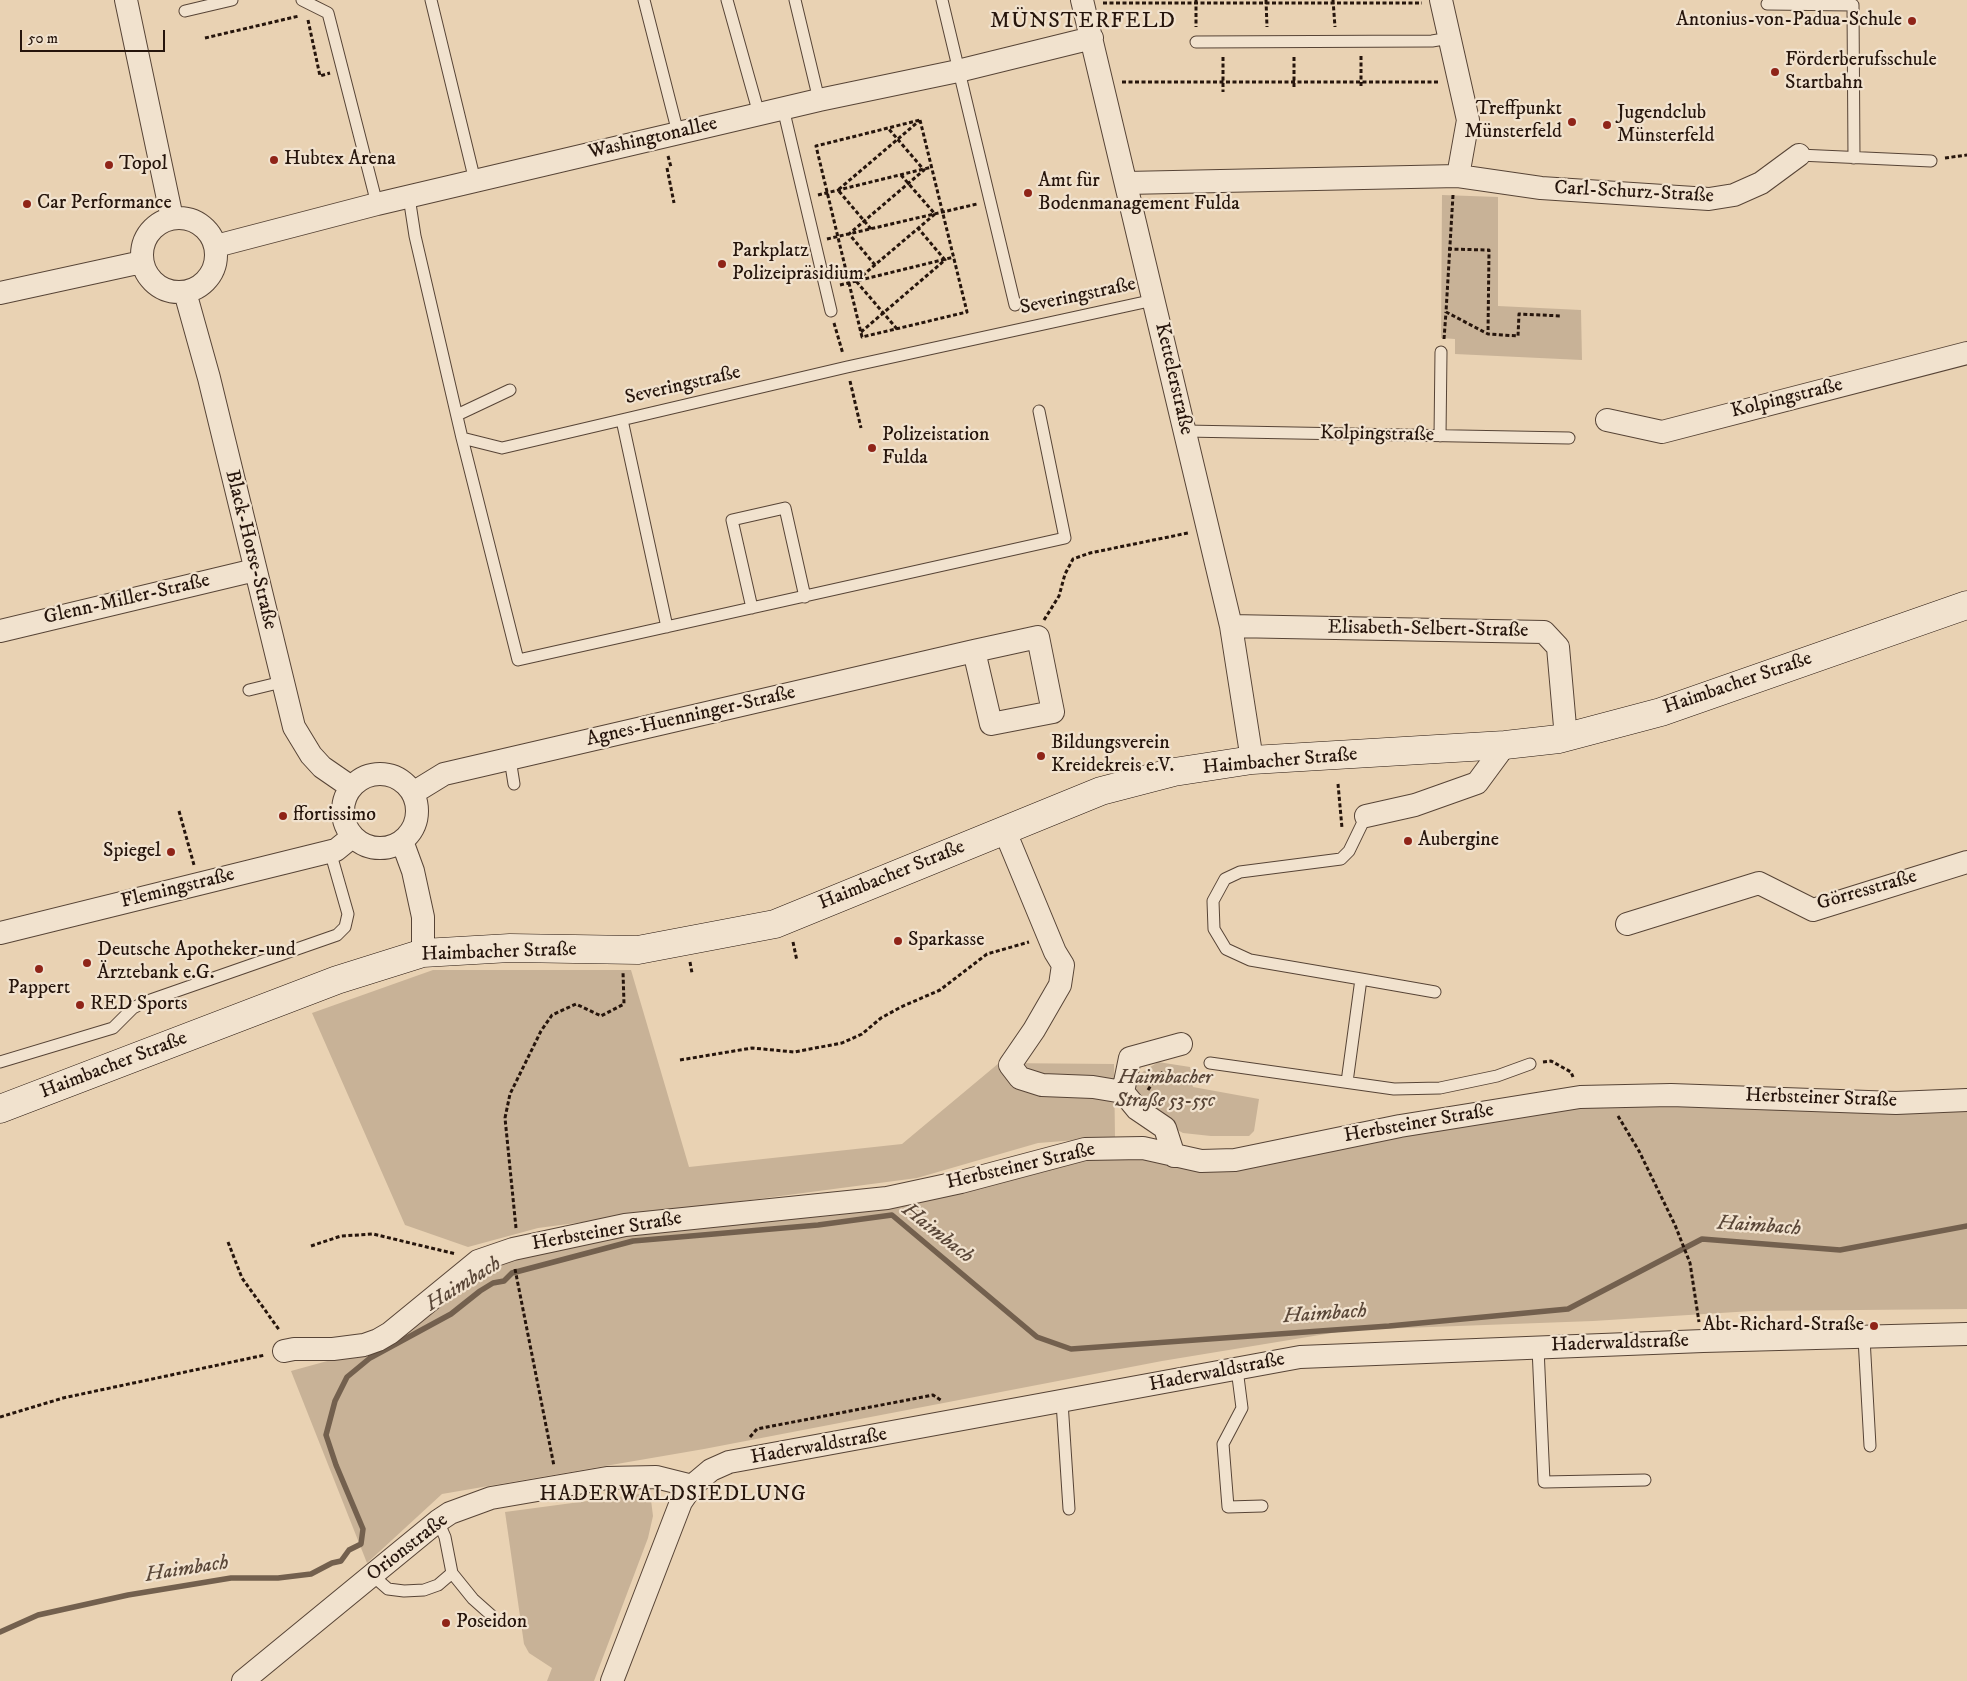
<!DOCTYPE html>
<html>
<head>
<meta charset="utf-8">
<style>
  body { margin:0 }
  #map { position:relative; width:1967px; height:1681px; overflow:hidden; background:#e9d2b3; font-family:"IM FELL DW Pica",serif }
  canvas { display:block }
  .scale { position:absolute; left:20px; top:30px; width:145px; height:22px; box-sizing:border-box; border:2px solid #26150c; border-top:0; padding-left:6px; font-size:15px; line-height:18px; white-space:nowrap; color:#26150c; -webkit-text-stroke:4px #f1e2ce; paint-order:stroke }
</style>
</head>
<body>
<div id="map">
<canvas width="1967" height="1681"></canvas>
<div class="scale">50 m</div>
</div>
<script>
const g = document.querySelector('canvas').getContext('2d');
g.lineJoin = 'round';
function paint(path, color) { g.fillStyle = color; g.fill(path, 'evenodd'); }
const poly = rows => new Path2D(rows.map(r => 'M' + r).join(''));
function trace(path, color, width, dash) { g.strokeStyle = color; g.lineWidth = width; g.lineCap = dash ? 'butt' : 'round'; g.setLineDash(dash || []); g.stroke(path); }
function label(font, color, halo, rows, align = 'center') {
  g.font = font + ' "IM FELL DW Pica",serif'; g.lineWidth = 4.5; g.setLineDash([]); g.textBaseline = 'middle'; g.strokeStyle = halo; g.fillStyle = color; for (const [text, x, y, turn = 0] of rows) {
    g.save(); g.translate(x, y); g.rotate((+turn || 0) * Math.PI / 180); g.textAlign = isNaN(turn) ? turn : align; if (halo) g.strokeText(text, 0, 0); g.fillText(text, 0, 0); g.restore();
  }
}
const green = poly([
  [1442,195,1498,197,1498,306,1581,310,1582,360,1455,354,1455,339,1441,338],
  [433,970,631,970,689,1167,902,1144,999,1063,1114,1064,1115,1137,1038,1143,917,1178,538,1228,468,1247,405,1225,312,1013],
  [1158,1062,1190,1067,1193,1087,1259,1099,1254,1131,1249,1136,1211,1136,1183,1133,1155,1118,1132,1097,1138,1075],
  [1967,1094,1967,1309,1752,1311,1593,1321,1350,1330,1162,1361,704,1449,442,1494,367,1563,291,1371,382,1346,490,1264,629,1224,828,1204,1100,1149,1233,1152,1552,1105],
  [640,1494,651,1500,653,1516,648,1538,594,1681,547,1681,552,1668,529,1653,524,1644,505,1512]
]);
const stream = poly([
  [0,1632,38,1615,128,1595,231,1578,278,1578,311,1574,332,1563,341,1561,349,1550,361,1544,363,1529,336,1465,326,1435,335,1401,347,1377,370,1358,451,1314,480,1291,493,1283,504,1281,512,1273,633,1241,818,1225,892,1215,1037,1337,1071,1349,1389,1326,1568,1309,1702,1239,1840,1250,1967,1226]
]);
const path = poly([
  [1196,0,1196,27],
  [1266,0,1267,27],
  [1333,0,1335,27],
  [1103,3,1422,3],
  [308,20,320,76,330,73],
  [205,38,299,16],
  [1361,56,1361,88],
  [1223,57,1223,92],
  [1294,57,1294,88],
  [1122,82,1438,82],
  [920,120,967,312,862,337,816,146,920,120],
  [668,156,671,167],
  [1945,158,1967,155],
  [667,168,674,203],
  [818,195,932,167],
  [1453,195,1446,312,1488,334,1518,336,1519,314,1562,316],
  [871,229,838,190,919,121],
  [827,239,977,204],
  [1448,249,1489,250,1488,334],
  [875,265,849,234,924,170,888,128],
  [840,285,954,257],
  [834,323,843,354],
  [897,329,856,281,935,214,901,175],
  [861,332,945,260,918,228],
  [1444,339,1446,312],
  [850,381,861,428],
  [1044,620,1059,596,1065,574,1073,559,1090,553,1188,533],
  [1338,784,1342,828],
  [179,811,194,865],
  [793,942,797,961],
  [690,962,692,973],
  [680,1060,752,1048,794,1052,842,1043,862,1034,881,1018,901,1007,940,990,987,954,1029,942],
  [1543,1062,1551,1061,1571,1072,1573,1077],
  [1148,1090,1157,1076,1165,1071],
  [1618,1116,1639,1151,1675,1225,1690,1263,1699,1322],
  [516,1228,505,1118,510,1094,541,1031,552,1015,576,1004,601,1016,624,1004,623,972],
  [228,1242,242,1278,280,1331],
  [311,1246,341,1236,373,1234,456,1254],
  [515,1269,554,1466],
  [0,1417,63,1398,265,1355],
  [750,1437,757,1429,933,1395,942,1401]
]);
const service = poly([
  [302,0,328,13,377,204],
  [431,0,475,181],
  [644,0,678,133],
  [727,0,759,114],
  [795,0,819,100],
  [942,0,1015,305],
  [1767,4,1853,5,1854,158],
  [185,11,232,0],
  [1196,42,1432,41,1450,38],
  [783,108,831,311],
  [1799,155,1931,161],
  [409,197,415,236,462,438,502,448,847,367,1154,300],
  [457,415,510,390],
  [622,420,667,627],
  [1185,431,1569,438],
  [1440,436,1441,352],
  [462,438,518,660,1065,538,1039,411],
  [752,608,732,520,785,508,805,597],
  [249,690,282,682],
  [510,759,514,784],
  [1361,979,1435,992],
  [0,1062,113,1028,133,1008,145,1002,337,935,345,927,348,914,330,851],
  [1210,1063,1394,1089,1440,1088,1497,1076,1530,1064],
  [1347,1082,1361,979,1250,960,1226,949,1214,929,1213,901,1225,879,1240,872,1341,859,1349,851,1366,816],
  [1864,1338,1870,1446],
  [1538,1348,1544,1482,1645,1480],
  [1237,1369,1242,1408,1223,1444,1228,1507,1262,1506],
  [1062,1402,1069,1509],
  [438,1521,445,1537,452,1573,473,1599,491,1615],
  [372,1575,388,1589,404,1591,424,1590,438,1585,452,1573]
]);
const minor = poly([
  [126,0,172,218],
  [1082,0,1231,626,1252,760],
  [1458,176,1541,188,1709,199,1734,195,1761,183,1799,155],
  [1126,183,1458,176,1468,120,1441,0],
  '142 255a37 37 0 1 1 74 0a37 37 0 1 1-74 0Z',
  [216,246,377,204,819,100,958,71,1092,38],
  [185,292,209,378,294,727,311,755,322,767,351,787],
  [0,293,142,262],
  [1607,420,1662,432,1967,353],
  [1231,626,1544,632,1558,647,1566,738],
  [0,631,255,570],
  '343 811a37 37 0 1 1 74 0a37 37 0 1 1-74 0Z',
  [413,793,444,774,974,651,1038,637,1053,712,991,724,974,651],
  [1366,816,1415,805,1477,783,1505,745],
  [1004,829,1055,952,1063,965,1060,985,1034,1030,1010,1065,1020,1078,1042,1085,1093,1087,1123,1092,1137,1109,1165,1128,1174,1156],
  [402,841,413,871,423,917,423,953],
  [1627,924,1759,883,1813,910,1967,862],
  [0,933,336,850,352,837],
  [1123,1092,1130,1058,1181,1044],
  [284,1351,294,1349,333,1349,364,1345,378,1340,390,1333,478,1261,513,1249,625,1225,887,1198,961,1182,1085,1149,1143,1148,1201,1161,1235,1160,1400,1126,1580,1097,1671,1095,1896,1103,1967,1100],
  [243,1681,438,1521,450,1513,491,1498,607,1478,656,1477,692,1486],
  [612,1681,681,1502,692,1486,711,1470,729,1462,1300,1357,1703,1341,1967,1334]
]);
const secondary = poly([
  [0,1109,337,980,423,953,510,948,638,950,775,924,1101,791,1174,772,1252,760,1505,745,1559,739,1661,712,1967,605]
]);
const markers = [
  [1912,21,5,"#8f2418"],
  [1775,72,5,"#8f2418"],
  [1572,122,5,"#8f2418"],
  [1607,125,5,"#8f2418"],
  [274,160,5,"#8f2418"],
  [109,165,5,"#8f2418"],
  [1028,193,5,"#8f2418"],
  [27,204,5,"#8f2418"],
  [722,264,5,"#8f2418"],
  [872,448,5,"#8f2418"],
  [1041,756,5,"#8f2418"],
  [283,816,5,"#8f2418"],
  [1408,841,5,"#8f2418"],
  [171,852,5,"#8f2418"],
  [898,941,5,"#8f2418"],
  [87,963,5,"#8f2418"],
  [39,969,5,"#8f2418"],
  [80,1005,5,"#8f2418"],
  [1874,1326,5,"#8f2418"],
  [446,1623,5,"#8f2418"]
];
const poiNames = [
  ["Antonius-von-Padua-Schule",1902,21,"right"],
  ["Förderberufsschule",1785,61],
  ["Startbahn",1785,84],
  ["Treffpunkt",1562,110,"right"],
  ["Münsterfeld",1562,133,"right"],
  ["Jugendclub",1617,114],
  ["Münsterfeld",1617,137],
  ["Hubtex Arena",284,160],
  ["Topol",119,165],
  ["Amt für",1038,182],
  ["Bodenmanagement Fulda",1038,205],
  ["Car Performance",37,204],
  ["Parkplatz",732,252],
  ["Polizeipräsidium",732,275],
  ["Polizeistation",882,436],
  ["Fulda",882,459],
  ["Bildungsverein",1051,744],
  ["Kreidekreis e.V.",1051,767],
  ["ffortissimo",293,816],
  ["Aubergine",1418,841],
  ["Spiegel",161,852,"right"],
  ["Sparkasse",908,941],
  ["Deutsche Apotheker-und",97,951],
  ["Ärztebank e.G.",97,974],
  ["Pappert",39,989,"center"],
  ["RED Sports",90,1005],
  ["Abt-Richard-Straße",1864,1326,"right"],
  ["Poseidon",456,1623]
];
const streetNames = [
  ["Washingtonallee",653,139,-13],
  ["Carl-Schurz-Straße",1634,193,3],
  ["Severingstraße",1078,297,-12],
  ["Kettelerstraße",1173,379,77],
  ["Severingstraße",683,386,-13],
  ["Kolpingstraße",1787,399,-14],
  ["Kolpingstraße",1377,435,1],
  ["Black-Horse-Straße",250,550,76],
  ["Glenn-Miller-Straße",127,600,-13],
  ["Elisabeth-Selbert-Straße",1428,630,1],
  ["Haimbacher Straße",1738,684,-19],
  ["Agnes-Huenninger-Straße",691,717,-13],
  ["Haimbacher Straße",1280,762,-5],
  ["Haimbacher Straße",892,876,-22],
  ["Flemingstraße",178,889,-14],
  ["Görresstraße",1867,891,-16],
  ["Haimbacher Straße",499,953,-2],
  ["Haimbacher Straße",114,1066,-21],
  ["Herbsteiner Straße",1821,1099,2],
  ["Herbsteiner Straße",1419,1124,-10],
  ["Herbsteiner Straße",1021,1167,-13],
  ["Herbsteiner Straße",607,1232,-10],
  ["Haderwaldstraße",1620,1344,-2],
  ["Haderwaldstraße",1217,1373,-11],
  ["Haderwaldstraße",819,1447,-10],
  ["Orionstraße",408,1548,-38]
];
const parkNames = [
  ["Haimbacher",1165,1079],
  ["Straße 53-55c",1165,1102]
];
const waterNames = [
  ["Haimbach",1759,1227,4],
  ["Haimbach",937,1234,38],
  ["Haimbach",464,1285,-32],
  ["Haimbach",1325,1315,-4],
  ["Haimbach",187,1570,-9]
];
const neighbourhoodNames = [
  ["HADERWALDSIEDLUNG",673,1496]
];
const quarterNames = [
  ["MÜNSTERFELD",1083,22]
];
paint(green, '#c8b297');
trace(stream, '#73604e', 5.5);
trace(service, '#574436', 13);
trace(minor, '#574436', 24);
trace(secondary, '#26150c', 29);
trace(path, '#26150c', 3, [4, 2.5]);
trace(service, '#f1e2ce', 11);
trace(minor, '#f1e2ce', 22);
trace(secondary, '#f1e2ce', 28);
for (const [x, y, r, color] of markers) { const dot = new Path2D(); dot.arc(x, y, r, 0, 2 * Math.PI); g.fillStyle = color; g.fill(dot); trace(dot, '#f1e2ce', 2); }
label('20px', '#26150c', '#f1e2ce', poiNames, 'left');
label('20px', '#26150c', '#f1e2ce', streetNames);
label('italic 20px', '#574436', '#f1e2ce', parkNames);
label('italic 21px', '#5a4738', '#f1e2ce', waterNames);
g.letterSpacing = '1px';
label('21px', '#26150c', '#f1e2ce', neighbourhoodNames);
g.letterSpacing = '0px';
g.letterSpacing = '1px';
label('22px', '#26150c', '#f1e2ce', quarterNames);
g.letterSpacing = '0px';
</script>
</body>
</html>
